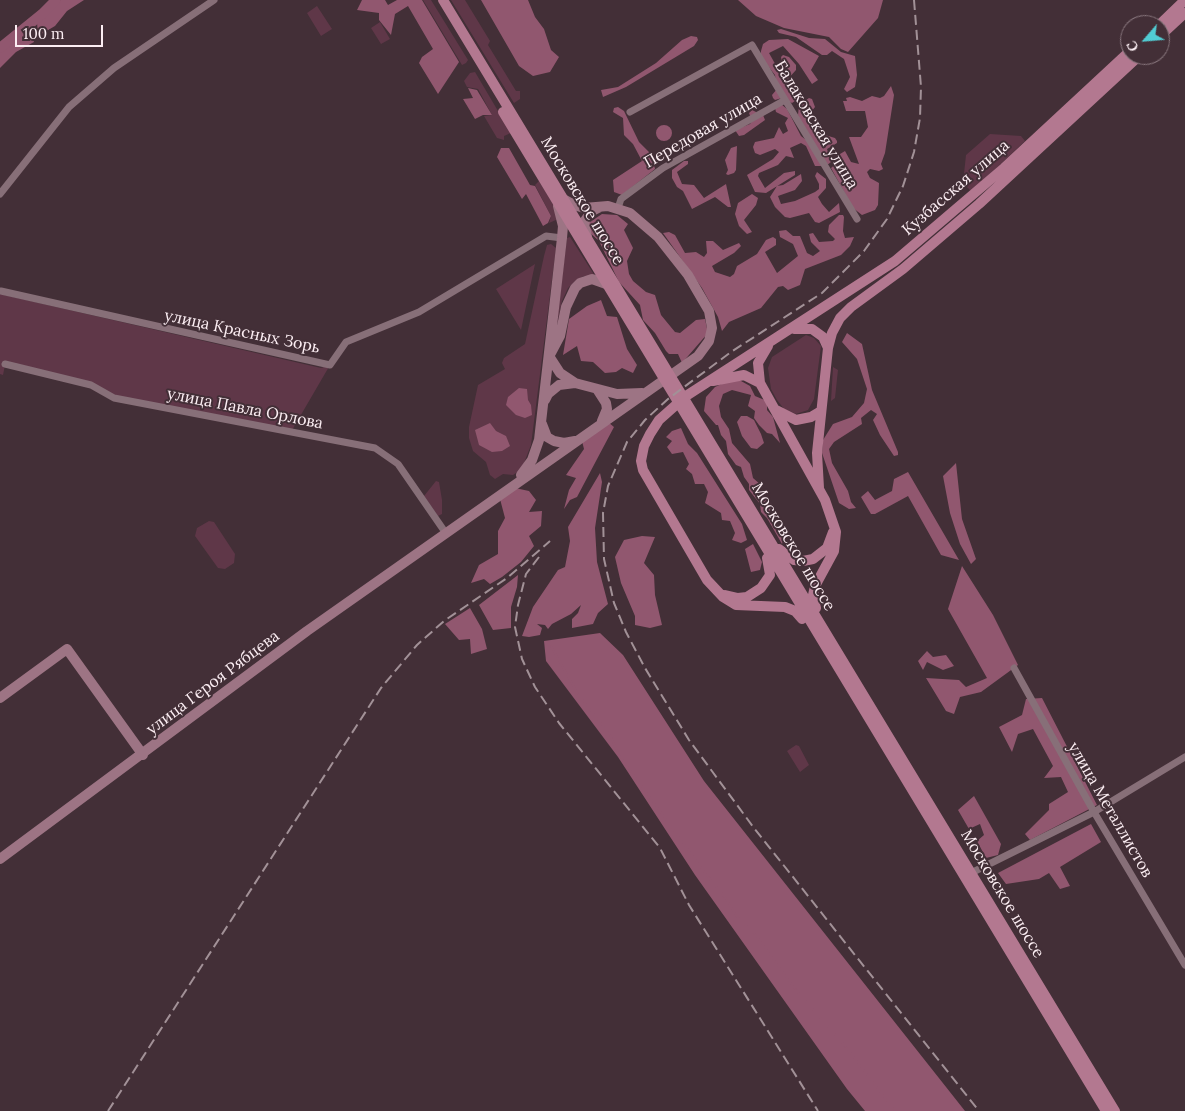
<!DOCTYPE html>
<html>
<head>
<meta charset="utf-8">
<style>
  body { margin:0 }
  #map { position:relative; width:1185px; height:1111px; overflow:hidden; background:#432f37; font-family:Lora,serif }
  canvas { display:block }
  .north { position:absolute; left:1120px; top:15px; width:50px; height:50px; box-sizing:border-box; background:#432f37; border:1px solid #8d7b82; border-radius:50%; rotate:243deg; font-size:14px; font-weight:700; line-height:20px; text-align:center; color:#fceef3 }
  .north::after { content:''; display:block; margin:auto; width:18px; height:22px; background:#51ccd3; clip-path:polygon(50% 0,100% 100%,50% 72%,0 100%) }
  .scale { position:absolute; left:15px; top:25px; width:88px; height:22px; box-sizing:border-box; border:2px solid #fceef3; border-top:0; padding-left:6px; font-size:15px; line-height:18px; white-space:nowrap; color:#fceef3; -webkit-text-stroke:4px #432f37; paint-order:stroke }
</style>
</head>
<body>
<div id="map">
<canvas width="1185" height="1111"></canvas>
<div class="north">С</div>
<div class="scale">100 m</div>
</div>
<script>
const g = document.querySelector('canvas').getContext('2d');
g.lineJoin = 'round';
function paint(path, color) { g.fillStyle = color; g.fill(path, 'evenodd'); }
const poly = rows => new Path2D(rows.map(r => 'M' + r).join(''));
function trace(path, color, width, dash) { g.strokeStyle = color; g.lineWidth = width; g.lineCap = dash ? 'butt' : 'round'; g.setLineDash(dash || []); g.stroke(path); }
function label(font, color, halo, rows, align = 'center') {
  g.font = font + ' Lora,serif'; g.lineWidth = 4; g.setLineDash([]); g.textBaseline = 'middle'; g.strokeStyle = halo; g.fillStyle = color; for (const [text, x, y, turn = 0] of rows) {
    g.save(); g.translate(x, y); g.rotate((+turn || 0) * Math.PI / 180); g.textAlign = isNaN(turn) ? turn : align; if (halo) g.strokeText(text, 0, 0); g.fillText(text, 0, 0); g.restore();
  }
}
const green = poly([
  [423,0,431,0,468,60,466,63,462,65],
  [451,0,465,0,490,41,488,45,516,91,520,91,520,99,514,103],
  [317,6,332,29,321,36,307,13],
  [380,22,390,39,381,44,371,28],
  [475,72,511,133,504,136,504,140,497,138,484,116,492,115,478,89,467,87,464,81,470,73],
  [990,134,1021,136,1025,141,972,191,970,190,963,183,966,155],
  [539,181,559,214,558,219,549,223,551,216,535,185],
  [570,237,595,276,584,276,576,280,568,288,562,301,555,334,567,238],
  [551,244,556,248,531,445,524,463,519,471,513,475,503,474,495,479,490,475,486,462,473,451,469,438,469,427,478,385,505,369,502,363,504,358,525,344,544,256,547,245],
  [535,264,521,330,496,289],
  [0,294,321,368,330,365,291,432,114,398,91,385,5,365,3,375,0,374],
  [806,335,814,338,821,346,814,399,808,410,796,414,784,409,777,400,771,389,768,368,772,357],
  [833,367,838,370,835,398,831,401],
  [436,481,439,482,442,500,442,514,438,516,424,496],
  [209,521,214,522,235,554,234,563,225,569,218,568,195,536,197,528],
  [796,745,799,746,809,765,800,772,787,751]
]);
const forest = poly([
  [61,0,84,0,67,11,55,26,38,36,37,22],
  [362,0,385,0,388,5,397,0,422,0,459,62,438,94,419,63,422,57,433,49,408,6,395,14,391,35,379,20,379,13,357,10],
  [481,0,528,0,535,17,544,29,551,50,559,57,550,72,533,76,519,66],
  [738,0,883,0,878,18,848,52,841,49,829,37,784,28,756,16],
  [31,29,34,42,16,52,0,68,0,52],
  [781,29,809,38,825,39,841,52,855,56,857,75,855,87,847,92,844,89,850,77,844,59,832,51,827,55,822,55,796,37,779,33,777,30],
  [691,36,697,37,698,40,694,46,626,87,603,97,601,90,618,87,656,63,682,40],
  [788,39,819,56,811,70,818,80,812,84,799,64,783,46,769,53,778,69,783,67,781,57,783,55,789,57,796,65,796,70,787,80,798,99,792,103,782,98,775,100,773,98,772,95,777,89,775,75,761,57,761,51,763,44,769,40],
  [891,86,894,95,885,153,881,164,883,169,879,171,870,169,867,172,870,178,879,183,878,205,875,210,862,215,853,208,831,168,837,163,840,154,845,151,851,162,859,164,849,137,861,137,868,127,865,111,846,111,843,101,847,101,846,98,850,97,862,101,872,96,880,98,884,96],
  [468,88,477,90,492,115,483,115,475,119,463,99,473,98],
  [809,98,812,99,815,107,807,117,816,136,820,138,825,135,835,138,837,141,837,143,827,149,831,162,826,166,815,166,806,146,801,143,790,148,794,158,786,156,778,165,759,173,758,176,765,188,784,173,795,171,795,175,766,193,755,192,747,175,773,159,779,152,775,149,760,155,755,153,753,147,755,142,774,138,779,127,783,134,788,131,785,123,788,118,776,112,775,108,781,104,787,109,801,136,806,140,798,115,799,105],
  [618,107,624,111,639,142,652,155,655,169,622,195,614,192,613,180,642,161,633,144,624,135,623,118,613,112,614,108],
  [752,110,756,112,758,116,763,115,765,120,744,135,739,136,735,130,750,124,752,121,749,113],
  '656 133a8 8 0 1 1 16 0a8 8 0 1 1-16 0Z',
  [737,146,736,170,734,173,728,175,726,174,728,170,725,160,731,148],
  [501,148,509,148,530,185,535,186,551,216,548,223,543,226,526,194,522,199,497,157],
  [684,161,688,161,688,164,677,172,682,184,694,185,704,198,726,184,731,207,728,207,715,197,692,209,683,191,677,187,672,178,672,170],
  [817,172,826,179,826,188,818,197,822,204,829,212,839,203,840,212,819,223,815,222,809,213,790,218,785,217,775,207,770,197,777,186,783,185,801,174,802,181,795,190,778,196,781,204,795,201,815,192,819,189,819,184,815,176],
  [752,194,758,198,756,205,744,220,752,232,747,234,739,226,735,214,738,203],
  [602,214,617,215,628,224,624,230,633,248,627,261,629,274,633,281,646,292,655,295,661,315,675,332,680,333,696,320,705,319,708,333,682,363,678,354,669,354,666,351,655,333,643,320,640,305,619,282,599,241,589,232,587,224],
  [839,215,843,215,844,217,843,231,845,238,854,237,850,246,841,255,805,269,800,285,788,290,783,286,778,287,761,308,729,322,722,331,718,317,702,288,663,233,669,232,675,235,685,253,696,252,704,257,707,253,706,241,713,241,723,250,739,243,741,246,734,253,712,266,715,272,730,277,734,274,737,266,757,254,766,240,773,237,776,239,776,245,765,252,777,273,798,256,793,244,780,237,779,231,786,230,793,236,800,236,807,253,813,256,820,251,811,242,809,234,813,233,819,242,833,241,835,239,828,232,829,225],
  [601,300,607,316,617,317,627,349,637,365,633,373,622,368,616,372,605,373,593,362,581,361,577,346,563,355,569,319,587,306],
  [847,333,862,344,872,390,898,452,898,455,894,456,880,435,873,420,877,414,871,410,861,418,862,424,834,442,829,449,832,463,848,491,851,502,856,508,849,509,839,503,822,453,823,440,833,424,852,417,864,403,867,389,857,359,842,342],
  [728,381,741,381,750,386,755,396,767,401,767,410,773,417,780,443,772,434,767,433,759,425,754,418,755,411,748,406,751,395,732,390,723,394,719,406,721,417,729,429,732,443,750,464,753,478,761,485,762,498,769,501,774,507,772,517,785,536,782,544,767,518,761,512,760,504,749,490,749,484,744,477,741,467,736,465,728,454,726,441,721,435,718,425,716,425,704,411,706,397,715,387],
  [519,388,527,389,528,400,531,405,532,415,525,418,516,415,506,405,508,397],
  [741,416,747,416,754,420,761,434,764,443,757,449,751,448,742,436,737,422],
  [608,422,614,427,596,461,577,497,570,500,564,509,569,490,576,478,566,475,584,449,582,441],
  [490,423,496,431,506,436,510,446,502,451,492,452,479,445,475,430],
  [681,428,688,444,697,453,742,524,747,540,741,543,732,540,735,533,730,521,722,520,721,513,705,503,708,492,704,484,695,484,692,474,686,469,689,464,683,452,672,454,667,447,672,441,666,437,672,431],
  [956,463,962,519,976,559,971,564,960,544,950,513,943,476],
  [908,472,959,560,941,555,908,496,875,514,871,514,861,497,868,491,875,500,892,491,894,479],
  [600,473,602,482,595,528,597,562,608,604,598,613,593,624,572,628,572,619,578,613,581,605,571,614,552,624,548,629,545,625,537,624,542,628,540,635,529,637,522,636,533,607,558,570,565,567,570,541,568,527],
  [515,488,529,491,536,500,529,512,542,511,541,526,529,536,534,546,521,562,502,577,490,584,484,579,471,583,479,565,498,554,498,531,505,518,500,499],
  [642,536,655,537,644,563,654,575,655,595,662,625,650,628,635,625,635,616,621,583,615,557,624,540],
  [753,544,762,562,760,570,751,572,745,549],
  [962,566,993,615,1018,665,981,692,960,697,954,714,946,711,926,678,959,680,966,687,987,678,948,609],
  [518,575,517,587,511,607,511,628,493,630,479,605],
  [470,608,482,629,487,649,471,654,470,639,459,640,445,624],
  [600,633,623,655,704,781,965,1111,865,1111,847,1089,695,875,618,757,546,661,544,641],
  [927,651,933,657,946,655,954,666,943,670,927,662,923,670,918,661],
  [1042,698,1097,805,1030,840,1025,834,1049,810,1049,804,1068,792,1061,777,1044,778,1053,766,1033,729,1018,734,1012,752,999,727,1022,715,1026,699],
  [974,796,1001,844,998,855,986,858,977,841,984,835,980,824,969,829,958,810],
  [1091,824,1101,842,1060,867,1070,886,1060,889,1049,873,1039,879,1006,884,998,873]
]);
const stream = poly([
  [551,646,578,694,610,735,619,755,708,877,725,897,737,917,755,934,795,989,846,1047,895,1111]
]);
const river = poly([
  [0,48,42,14,56,0]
]);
const street = poly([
  [630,112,752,45,857,219],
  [0,194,69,107,114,68,214,0],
  [618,208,621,199,663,168,785,100],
  [1,291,330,365,346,342,419,312,546,236,562,238],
  [5,364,91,385,114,398,375,448,398,464,445,532],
  [1014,668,1094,812,1185,965],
  [969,874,1094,812,1185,757]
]);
const secondary = poly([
  [587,237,584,222,592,211,600,207],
  [551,353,560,336,566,307,575,288,580,283,592,279,606,284],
  [549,356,560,373,575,383,617,394,642,393],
  [597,389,606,403,607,409,602,421],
  [545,400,548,394,559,385,575,383],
  [542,424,547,437,554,441,564,443,575,441],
  [521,475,532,460,539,440,562,238,563,226,558,206],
  [0,698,67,649,143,755],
  [0,859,307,631,698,356,709,341,712,328,709,311,688,275,658,237,630,213,608,206,584,208,574,205,563,199]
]);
const primary = poly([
  [443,0,1115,1111],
  [1159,25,1185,0],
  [1160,36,1185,13],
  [503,112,1106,1111],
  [794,329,812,329,823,337,828,348],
  [768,346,758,363,760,383,825,500,836,532,834,551,815,586,813,595,816,608],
  [713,381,744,375,760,383],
  [776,410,796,420,811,417,821,411],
  [819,488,817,453,828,348,832,333,840,318,851,307,903,269,979,204,1140,55],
  [779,549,794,560,803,561,813,559,827,548,833,532],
  [725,595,738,598,747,597,761,588,770,575,767,558],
  [802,619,795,611,785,607,736,605,723,597,707,580,643,470,641,461,644,446,650,434,659,420,686,396,895,261,1004,168,1130,51]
]);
const rail = poly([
  [914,0,921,87,920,118,914,152,903,186,887,219,864,251,822,293,731,352,668,399,645,420,627,442,608,486,603,513,604,559,614,603,626,632,645,668,689,740,754,828,979,1111],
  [539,557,526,574,518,605,515,627,522,659,535,687,559,723,660,848,689,905,818,1111],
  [108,1111,381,688,417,645,444,621,507,578,550,541]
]);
const streetNames = [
  ["Балаковская улица",816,125,59],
  ["Передовая улица",703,131,-30],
  ["Кузбасская улица",956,188,-41],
  ["Московское шоссе",582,201,59],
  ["улица Красных Зорь",242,332,12],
  ["улица Павла Орлова",245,409,11],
  ["Московское шоссе",793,547,59],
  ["улица Героя Рябцева",213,683,-37],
  ["улица Металлистов",1110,810,60],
  ["Московское шоссе",1002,894,59]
];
paint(green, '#5f3748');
paint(forest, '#91576f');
trace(stream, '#91576f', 2);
trace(river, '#91576f', 10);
trace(street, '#876f78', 7);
trace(secondary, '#9d7484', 10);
trace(primary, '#b37890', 10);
trace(rail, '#a29197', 2, [10, 5]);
label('16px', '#fceef3', '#432f37', streetNames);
</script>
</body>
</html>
